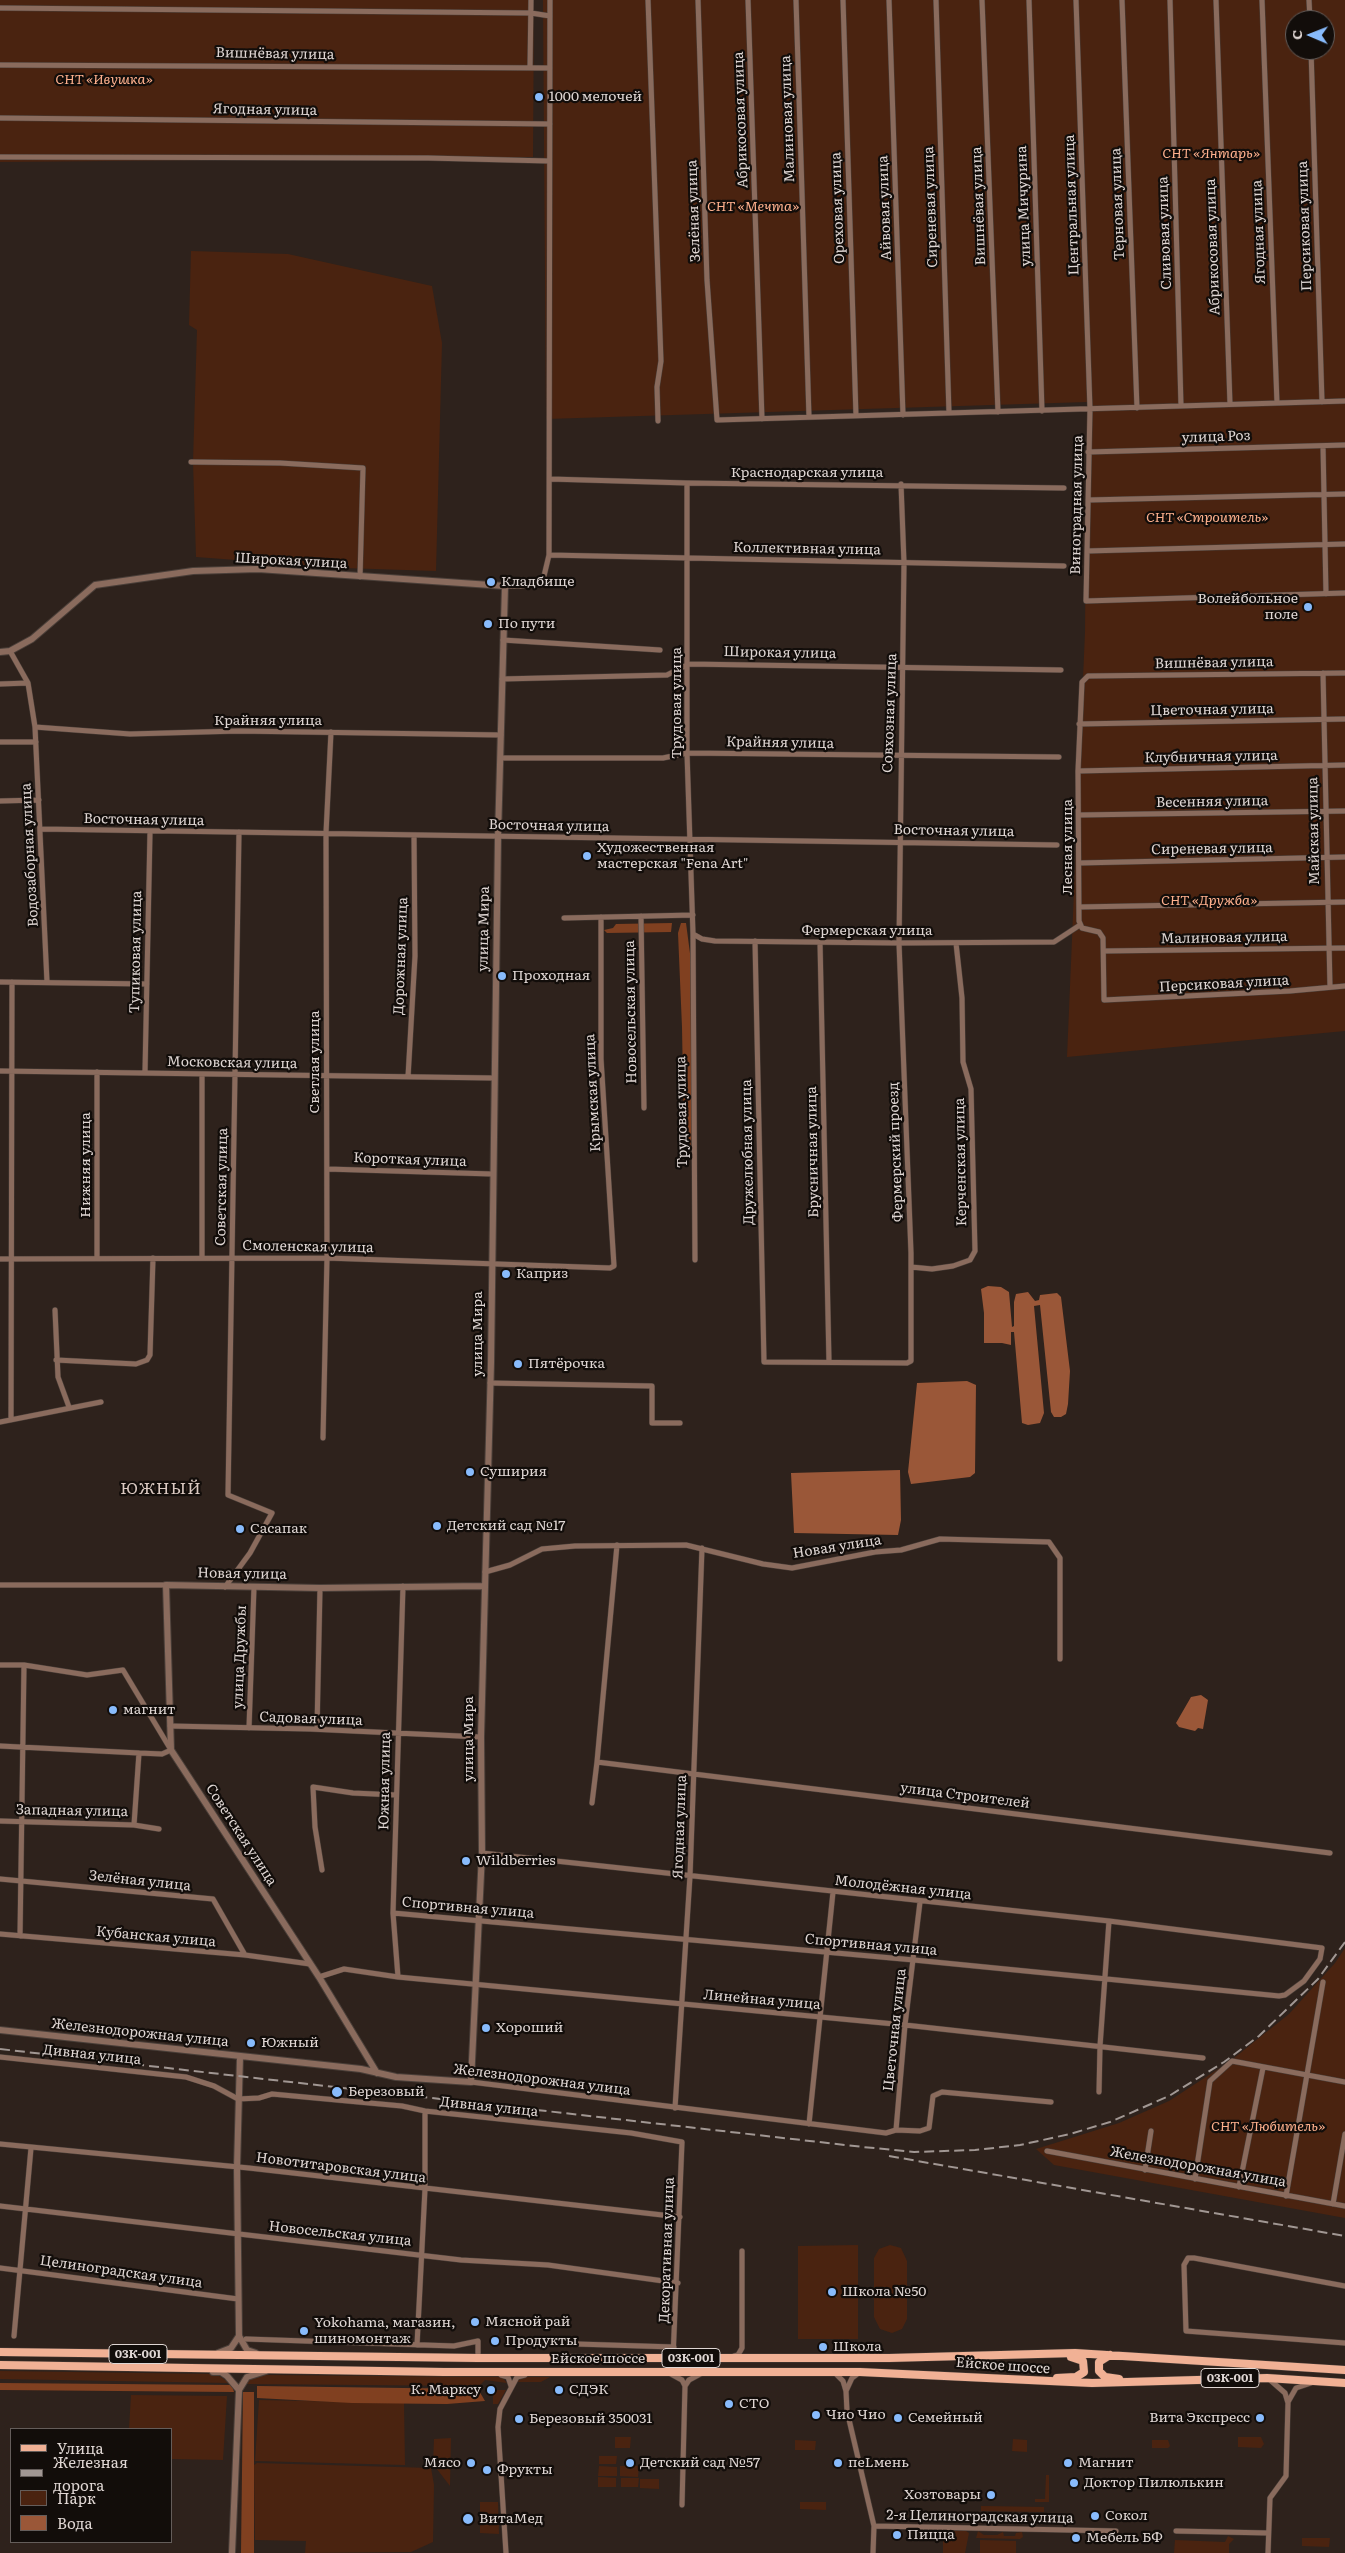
<!DOCTYPE html>
<html>
<head>
<meta charset="utf-8">
<style>
  body { margin:0 }
  #map { position:relative; width:1345px; height:2553px; overflow:hidden; background:#2e221c; font-family:Literata,serif }
  canvas { display:block }
  .legend { position:absolute; left:10px; top:2428px; width:162px; height:115px; box-sizing:border-box; background:#120d0a; border:1px solid #645d5a; margin:0; padding:6px 9px; list-style:none; font-size:15px; color:#dfd6d3 }
  .legend li { display:flex; align-items:center; gap:10px; height:25px }
  .legend b { width:25px; border:1px solid #645d5a }
  .north { position:absolute; left:1285px; top:10px; width:50px; height:50px; box-sizing:border-box; background:#120d0a; border:1px solid #645d5a; border-radius:50%; rotate:271deg; font-size:14px; font-weight:700; line-height:20px; text-align:center; color:#dfd6d3 }
  .north::after { content:''; display:block; margin:auto; width:18px; height:22px; background:#88bbfc; clip-path:polygon(50% 0,100% 100%,50% 72%,0 100%) }
</style>
</head>
<body>
<div id="map">
<canvas width="1345" height="2553"></canvas>
<ul class="legend">
<li><b style="height:6px;background:#f1b195"></b>Улица</li>
<li><b style="height:6px;background:#a19793"></b>Железная дорога</li>
<li><b style="height:14px;background:#4a2310"></b>Парк</li>
<li><b style="height:14px;background:#9a5738"></b>Вода</li>
</ul>
<div class="north">С</div>
</div>
<script>
const g = document.querySelector('canvas').getContext('2d');
g.lineJoin = 'round';
function paint(path, color) { g.fillStyle = color; g.fill(path, 'evenodd'); }
const poly = rows => new Path2D(rows.map(r => 'M' + r).join(''));
function trace(path, color, width, dash) { g.strokeStyle = color; g.lineWidth = width; g.lineCap = dash ? 'butt' : 'round'; g.setLineDash(dash || []); g.stroke(path); }
function label(font, color, halo, rows, align = 'center') {
  g.font = font + ' Literata,serif'; g.lineWidth = 4.5; g.setLineDash([]); g.textBaseline = 'middle'; g.strokeStyle = halo; g.fillStyle = color; for (const [text, x, y, turn = 0] of rows) {
    g.save(); g.translate(x, y); g.rotate((+turn || 0) * Math.PI / 180); g.textAlign = isNaN(turn) ? turn : align; if (halo) g.strokeText(text, 0, 0); g.fillText(text, 0, 0); g.restore();
  }
}
const green = poly([
  [0,0,534,0,533,157,0,162],
  [543,0,1345,0,1345,1031,1067,1057,1085,632,1087,402,546,419],
  [1295,20,1325,20,1325,50,1295,50],
  [191,251,288,254,432,286,442,343,436,571,343,568,196,557,193,462,197,330,189,325],
  [1345,1948,1345,2218,1054,2165,1036,2149,1119,2123,1169,2101,1229,2062,1289,2014,1335,1963],
  [858,2245,858,2339,798,2339,798,2246],
  [890,2245,901,2248,907,2261,907,2319,902,2329,892,2333,880,2329,874,2317,874,2258,879,2249],
  [0,2371,216,2374,230,2383,0,2379],
  [265,2375,502,2377,507,2383,485,2380,479,2386,245,2384,250,2378],
  [522,2377,550,2377,541,2382,517,2382],
  [493,2390,506,2390,498,2404,493,2404],
  [131,2395,227,2396,223,2460,171,2459,171,2429,129,2429],
  [259,2400,404,2403,405,2465,255,2461],
  [615,2437,631,2437,630,2448,615,2448],
  [1238,2437,1261,2437,1264,2444,1261,2448,1238,2447],
  [451,2438,450,2486,433,2464,434,2439],
  [1013,2439,1027,2440,1027,2452,1012,2451],
  [795,2440,816,2441,815,2450,795,2450],
  [1152,2440,1168,2440,1170,2446,1168,2448,1152,2448],
  [599,2456,617,2456,616,2464,599,2464],
  [257,2463,431,2468,434,2485,433,2542,411,2552,305,2553,306,2541,255,2540,254,2465],
  [599,2466,617,2467,617,2476,598,2476],
  [620,2466,639,2466,638,2477,620,2476],
  [1046,2475,1049,2475,1049,2502,1035,2502,1035,2499,1045,2499],
  [598,2477,616,2478,616,2487,598,2487],
  [621,2478,639,2478,638,2487,621,2487],
  [640,2479,659,2479,659,2489,640,2488],
  [480,2502,498,2502,499,2534,480,2533],
  [800,2502,826,2502,826,2510,800,2509],
  [981,2506,1044,2507,1044,2512,981,2511],
  [942,2530,966,2531,969,2533,965,2553,943,2553,943,2538,939,2534],
  [978,2531,984,2535,997,2535,1003,2532,1004,2536,1015,2536,1016,2533,1022,2532,1023,2537,1020,2539,976,2538],
  [1228,2536,1234,2539,1229,2544,1229,2553,1174,2553,1175,2540,1225,2542],
  [1302,2538,1330,2538,1329,2547,1302,2546],
  [980,2540,1016,2541,1016,2553,980,2553]
]);
const forest = poly([
  [672,923,671,932,607,933,604,930,613,928,616,924],
  [681,923,686,923,691,961,692,1135,690,1150,684,1140,682,1027,678,933],
  [0,2383,232,2385,234,2392,0,2390],
  [257,2386,478,2389,485,2401,447,2404,352,2403,257,2398],
  [243,2392,254,2392,254,2553,241,2553]
]);
const water = poly([
  [988,1286,1001,1287,1009,1292,1012,1327,1014,1326,1014,1302,1016,1294,1028,1292,1035,1301,1039,1300,1040,1295,1057,1293,1061,1297,1070,1371,1068,1404,1066,1414,1061,1417,1054,1417,1051,1412,1040,1305,1034,1306,1044,1413,1040,1423,1028,1425,1022,1423,1014,1332,1011,1332,1011,1345,1002,1343,984,1343,984,1313,981,1289],
  [967,1381,976,1385,975,1473,970,1477,911,1484,908,1472,917,1383],
  [900,1470,901,1520,898,1535,794,1533,791,1473],
  [1201,1695,1208,1700,1203,1729,1198,1728,1195,1731,1179,1727,1176,1723,1191,1697]
]);
const minor = poly([
  [648,0,661,361,657,387,658,421],
  [698,0,707,280,717,420,1345,401],
  [748,0,762,419],
  [796,0,809,417],
  [843,0,856,416],
  [889,0,903,415],
  [936,0,949,413],
  [982,0,998,412],
  [1029,0,1042,411],
  [1076,0,1090,409,1086,601,1345,593],
  [1122,0,1137,408],
  [1170,0,1181,406],
  [1216,0,1230,404],
  [1262,0,1277,403],
  [1309,0,1310,20],
  [0,8,531,13,550,16],
  [1311,50,1322,402],
  [0,65,550,68],
  [530,68,531,0],
  [0,118,550,124],
  [0,157,428,158,549,161],
  [1323,446,1326,594],
  [1088,452,1345,445],
  [191,462,280,463,363,468,360,577],
  [550,479,687,483,1064,488],
  [687,483,687,753,693,934,702,939,715,941,899,943,1054,942,1080,925],
  [1088,500,1345,494],
  [1087,551,1345,544],
  [549,555,1064,566],
  [505,586,523,586,540,580,544,576,549,555,550,0],
  [503,640,660,650],
  [10,651,28,683,35,727,47,982],
  [1323,673,1330,987],
  [1345,673,1088,676,1082,682,1078,771,1079,921,1082,928,1099,932,1103,938,1104,1000,1290,991,1345,986],
  [502,679,667,675,689,664,1061,670],
  [0,684,28,683],
  [1079,724,1345,719],
  [35,727,130,734,238,731,501,735],
  [0,742,36,742],
  [501,758,663,758,687,753,1059,757],
  [1078,771,1345,765],
  [0,801,39,800],
  [1079,815,1345,811],
  [41,829,1057,845],
  [1079,863,1345,857],
  [1079,907,1345,902],
  [641,916,644,1108],
  [564,918,693,915],
  [693,934,695,1260],
  [755,941,764,1362,907,1363,911,1361,911,1253,899,943,904,563,901,484],
  [820,942,829,1362],
  [1104,951,1345,948],
  [0,982,147,984],
  [0,1071,493,1078],
  [145,1072,150,832],
  [408,1077,415,956,414,835],
  [327,1169,492,1174],
  [97,1258,97,1072],
  [202,1258,202,1074],
  [0,1259,327,1258,610,1268,614,1266,601,1059,601,917],
  [911,1267,932,1269,953,1266,970,1260,975,1251,971,1089,963,1062,962,998,956,943],
  [55,1310,58,1377,69,1407],
  [56,1360,136,1364,147,1360,150,1355,153,1258],
  [490,1383,652,1386,652,1423,680,1423],
  [11,1420,12,982],
  [0,1422,101,1402],
  [323,1438,327,1258,326,833,331,732],
  [617,1545,597,1762,1330,1853],
  [485,1572,510,1565,542,1549,575,1546,686,1545,763,1564,792,1568,875,1552,901,1550,940,1539,1049,1542,1060,1558,1060,1659],
  [0,1585,166,1585],
  [225,1587,250,1553,272,1513,228,1495,239,832],
  [0,1665,24,1665,87,1675,123,1670,171,1750,162,1754,139,1753,0,1746],
  [170,1726,310,1729,481,1737],
  [249,1728,254,1587],
  [317,1729,320,1588],
  [592,1803,597,1762],
  [0,1821,134,1825,139,1753],
  [134,1825,159,1829],
  [322,1870,315,1827,313,1787,353,1793,396,1795],
  [0,1879,213,1899,245,1955],
  [393,1913,914,1960,1279,1996,1285,1995,1304,1981,1320,1959,1322,1948,1109,1921,482,1853],
  [0,1934,245,1955,310,1964],
  [20,1936,24,1665],
  [319,1977,344,1969,398,1977,905,2025,1203,2058],
  [398,1977,393,1913,403,1586],
  [0,2057,186,2077,214,2086,238,2099,259,2098,272,2094,402,2106,425,2111,631,2133,682,2142,673,2358],
  [471,2082,886,2133,896,2130,920,2131,929,2128,933,2096,942,2092,1051,2102],
  [1099,2092,1100,2046,1109,1921],
  [675,2108,690,1876,702,1548],
  [809,2124,833,1892],
  [896,2130,905,2025,920,1902],
  [0,2144,249,2168,680,2217],
  [1047,2151,1345,2206],
  [1145,2170,1151,2131],
  [1195,2179,1210,2081,1232,2061,1345,2082],
  [1239,2187,1263,2068],
  [1286,2196,1323,1982],
  [1333,2204,1345,2134],
  [0,2206,461,2260,548,2265,678,2283],
  [0,2268,238,2299],
  [1345,2286,1194,2258,1188,2258,1184,2265,1186,2331,1345,2343],
  [14,2336,31,2148],
  [246,2339,454,2346,478,2341,478,2358],
  [544,2343,674,2347],
  [417,2345,425,2189,425,2111],
  [734,2356,738,2355,742,2348,742,2251],
  [835,2373,843,2381,846,2391,847,2411,874,2526,873,2553],
  [671,2374,682,2380,685,2386,682,2505],
  [501,2375,508,2377,511,2386],
  [685,2386,689,2380,702,2373],
  [846,2391,852,2378,860,2372],
  [1288,2402,1296,2388,1311,2383],
  [874,2526,1116,2531],
  [1176,2531,1268,2533],
  [506,2553,498,2427,500,2409,517,2377,525,2375],
  [1268,2553,1270,2498,1286,2476,1288,2403,1285,2393,1269,2379]
]);
const tertiary = poly([
  [0,652,10,651,32,639,95,585,193,571,258,569,505,586,498,836,491,1363,481,1737,482,1853,471,2082,396,2077,361,2069,0,2030],
  [240,2057,237,2167,239,2336,247,2350,256,2353],
  [377,2073,319,1977,171,1750,166,1585,320,1588,484,1586],
  [218,2353,231,2348,239,2336],
  [213,2372,221,2372,227,2376,239,2390],
  [232,2553,239,2390,247,2377,266,2371]
]);
const primary = poly([
  [0,2352,478,2358,889,2358,1075,2353,1345,2370],
  [1110,2355,1099,2362,1099,2371,1105,2377,1119,2379],
  [0,2365,444,2372,860,2372,1092,2383,1267,2378,1345,2383],
  [1057,2378,1076,2377,1084,2372,1083,2361,1071,2357]
]);
const rail = poly([
  [0,2049,863,2147,914,2152,975,2150,1020,2145,1070,2134,1110,2122,1169,2096,1224,2062,1259,2036,1318,1979,1345,1942],
  [889,2156,1345,2236]
]);
const markers = [
  [539,97,5,"#88bbfc"],
  [491,582,5,"#88bbfc"],
  [1308,607,5,"#88bbfc"],
  [488,624,5,"#88bbfc"],
  [587,856,5,"#88bbfc"],
  [502,976,5,"#88bbfc"],
  [506,1274,5,"#88bbfc"],
  [518,1364,5,"#88bbfc"],
  [470,1472,5,"#88bbfc"],
  [437,1526,5,"#88bbfc"],
  [240,1529,5,"#88bbfc"],
  [113,1710,5,"#88bbfc"],
  [466,1861,5,"#88bbfc"],
  [486,2028,5,"#88bbfc"],
  [251,2043,5,"#88bbfc"],
  [337,2092,6,"#88bbfc"],
  [832,2292,5,"#88bbfc"],
  [475,2322,5,"#88bbfc"],
  [304,2331,5,"#88bbfc"],
  [495,2341,5,"#88bbfc"],
  [823,2347,5,"#88bbfc"],
  [491,2390,5,"#88bbfc"],
  [559,2390,5,"#88bbfc"],
  [729,2404,5,"#88bbfc"],
  [816,2415,5,"#88bbfc"],
  [898,2418,5,"#88bbfc"],
  [1260,2418,5,"#88bbfc"],
  [519,2419,5,"#88bbfc"],
  [471,2463,5,"#88bbfc"],
  [630,2463,5,"#88bbfc"],
  [838,2463,5,"#88bbfc"],
  [1068,2463,5,"#88bbfc"],
  [487,2470,5,"#88bbfc"],
  [1074,2483,5,"#88bbfc"],
  [991,2495,5,"#88bbfc"],
  [1095,2516,5,"#88bbfc"],
  [468,2519,6,"#88bbfc"],
  [897,2535,5,"#88bbfc"],
  [1076,2538,5,"#88bbfc"]
];
const shields = [
  [138,2354,58],
  [691,2358,58],
  [1230,2378,58]
];
const shieldNames = [
  ["03К-001",138,2354],
  ["03К-001",691,2358],
  ["03К-001",1230,2378]
];
const streetNames = [
  ["Вишнёвая улица",275,54,1],
  ["Ягодная улица",265,110,1],
  ["Малиновая улица",788,119,-92],
  ["Абрикосовая улица",741,120,-92],
  ["Терновая улица",1118,204,-92],
  ["Центральная улица",1072,205,-92],
  ["Вишнёвая улица",979,206,-92],
  ["улица Мичурина",1024,206,-92],
  ["Сиреневая улица",931,207,-92],
  ["Ореховая улица",838,208,-92],
  ["Айвовая улица",885,208,-92],
  ["Зелёная улица",694,211,-92],
  ["Персиковая улица",1305,226,-92],
  ["Ягодная улица",1259,232,-92],
  ["Сливовая улица",1165,233,-92],
  ["Абрикосовая улица",1213,247,-92],
  ["улица Роз",1216,437,-2],
  ["Краснодарская улица",807,473],
  ["Виноградная улица",1077,505,-89],
  ["Коллективная улица",807,549,1],
  ["Широкая улица",291,561,3],
  ["Широкая улица",780,653,1],
  ["Вишнёвая улица",1214,663,-1],
  ["Трудовая улица",677,703,-90],
  ["Цветочная улица",1212,710,-1],
  ["Совхозная улица",890,713,-88],
  ["Крайняя улица",268,721],
  ["Крайняя улица",780,743,1],
  ["Клубничная улица",1211,757,-1],
  ["Весенняя улица",1212,802,-1],
  ["Восточная улица",144,820,1],
  ["Восточная улица",549,826,1],
  ["Восточная улица",954,831,1],
  ["Майская улица",1314,831,-91],
  ["Лесная улица",1068,847,-90],
  ["Сиреневая улица",1212,849,-1],
  ["Водозаборная улица",30,855,-93],
  ["улица Мира",484,929,-89],
  ["Фермерская улица",867,931],
  ["Малиновая улица",1224,938,-1],
  ["Тупиковая улица",136,952,-89],
  ["Дорожная улица",401,956,-88],
  ["Персиковая улица",1224,984,-3],
  ["Новосельская улица",631,1012,-91],
  ["Светлая улица",315,1062,-90],
  ["Московская улица",232,1063,1],
  ["Крымская улица",593,1093,-93],
  ["Трудовая улица",682,1112,-91],
  ["Дружелюбная улица",748,1152,-91],
  ["Брусничная улица",813,1152,-91],
  ["Фермерский проезд",896,1152,-92],
  ["Короткая улица",410,1160,2],
  ["Керченская улица",961,1162,-91],
  ["Нижняя улица",86,1165,-90],
  ["Советская улица",222,1187,-89],
  ["Смоленская улица",308,1247,1],
  ["улица Мира",478,1334,-90],
  ["Новая улица",837,1547,-9],
  ["Новая улица",242,1574,1],
  ["улица Дружбы",240,1657,-88],
  ["Садовая улица",311,1719,2],
  ["улица Мира",469,1739,-90],
  ["Южная улица",385,1781,-89],
  ["улица Строителей",965,1796,7],
  ["Западная улица",72,1811,1],
  ["Ягодная улица",680,1827,-88],
  ["Советская улица",241,1835,57],
  ["Зелёная улица",140,1881,6],
  ["Молодёжная улица",903,1888,6],
  ["Спортивная улица",468,1908,5],
  ["Кубанская улица",156,1937,5],
  ["Спортивная улица",871,1945,5],
  ["Линейная улица",762,2000,5],
  ["Цветочная улица",895,2030,-84],
  ["Железнодорожная улица",140,2033,6],
  ["Дивная улица",92,2055,6],
  ["Железнодорожная улица",542,2080,7],
  ["Дивная улица",489,2107,6],
  ["Железнодорожная улица",1198,2167,10],
  ["Новотитаровская улица",341,2168,7],
  ["Новосельская улица",340,2234,6],
  ["Декоративная улица",667,2250,-88],
  ["Целиноградская улица",121,2272,8],
  ["Ейское шоссе",598,2359],
  ["Ейское шоссе",1003,2366,4],
  ["2-я Целиноградская улица",980,2517,1]
];
const parkNames = [
  ["СНТ «Ивушка»",104,80],
  ["СНТ «Янтарь»",1211,154],
  ["СНТ «Мечта»",753,207],
  ["СНТ «Строитель»",1207,518],
  ["СНТ «Дружба»",1209,901],
  ["СНТ «Любитель»",1268,2127]
];
const poiNames = [
  ["1000 мелочей",549,97],
  ["Кладбище",501,582],
  ["Волейбольное",1298,599,"right"],
  ["поле",1298,615,"right"],
  ["По пути",498,624],
  ["Художественная",597,848],
  ["мастерская \"Fena Art\"",597,864],
  ["Проходная",512,976],
  ["Каприз",516,1274],
  ["Пятёрочка",528,1364],
  ["Суширия",480,1472],
  ["Детский сад №17",447,1526],
  ["Сасапак",250,1529],
  ["магнит",123,1710],
  ["Wildberries",476,1861],
  ["Хороший",496,2028],
  ["Южный",261,2043],
  ["Березовый",348,2092],
  ["Школа №50",842,2292],
  ["Мясной рай",485,2322],
  ["Yokohama, магазин,",314,2323],
  ["шиномонтаж",314,2339],
  ["Продукты",505,2341],
  ["Школа",833,2347],
  ["К. Марксу",481,2390,"right"],
  ["СДЭК",569,2390],
  ["СТО",739,2404],
  ["Чио Чио",826,2415],
  ["Семейный",908,2418],
  ["Вита Экспресс",1250,2418,"right"],
  ["Березовый 350031",529,2419],
  ["Мясо",461,2463,"right"],
  ["Детский сад №57",640,2463],
  ["пеLмень",848,2463],
  ["Магнит",1078,2463],
  ["Фрукты",497,2470],
  ["Доктор Пилюлькин",1084,2483],
  ["Хозтовары",981,2495,"right"],
  ["Сокол",1105,2516],
  ["ВитаMед",479,2519],
  ["Пицца",907,2535],
  ["Мебель БФ",1086,2538]
];
const quarterNames = [
  ["ЮЖНЫЙ",161,1489]
];
paint(green, '#4a2310');
paint(forest, '#804020');
paint(water, '#9a5738');
trace(minor, '#4a3f39', 6);
trace(tertiary, '#4a3f39', 8);
trace(primary, '#4a3f39', 9);
trace(minor, '#8a6b5d', 5);
trace(tertiary, '#8a6b5d', 6);
trace(primary, '#f1b195', 8);
trace(rail, '#a19793', 2, [10, 5]);
for (const [x, y, r, color] of markers) { const dot = new Path2D(); dot.arc(x, y, r, 0, 2 * Math.PI); g.fillStyle = color; g.fill(dot); trace(dot, '#120d0a', 2); }
for (const [x, y, w] of shields) { const box = new Path2D(); box.roundRect(x - w / 2, y - 9.5, w, 19, 4); g.fillStyle = '#120d0a'; g.fill(box); trace(box, '#dfd6d3', 1); }
label('bold 12px', '#dfd6d3', null, shieldNames);
label('14px', '#dfd6d3', '#120d0a', streetNames);
label('italic 14px', '#feb08d', '#120d0a', parkNames);
label('14px', '#dfd6d3', '#120d0a', poiNames, 'left');
g.letterSpacing = '1px';
label('16px', '#dac9c1', '#120d0a', quarterNames);
g.letterSpacing = '0px';
</script>
</body>
</html>
